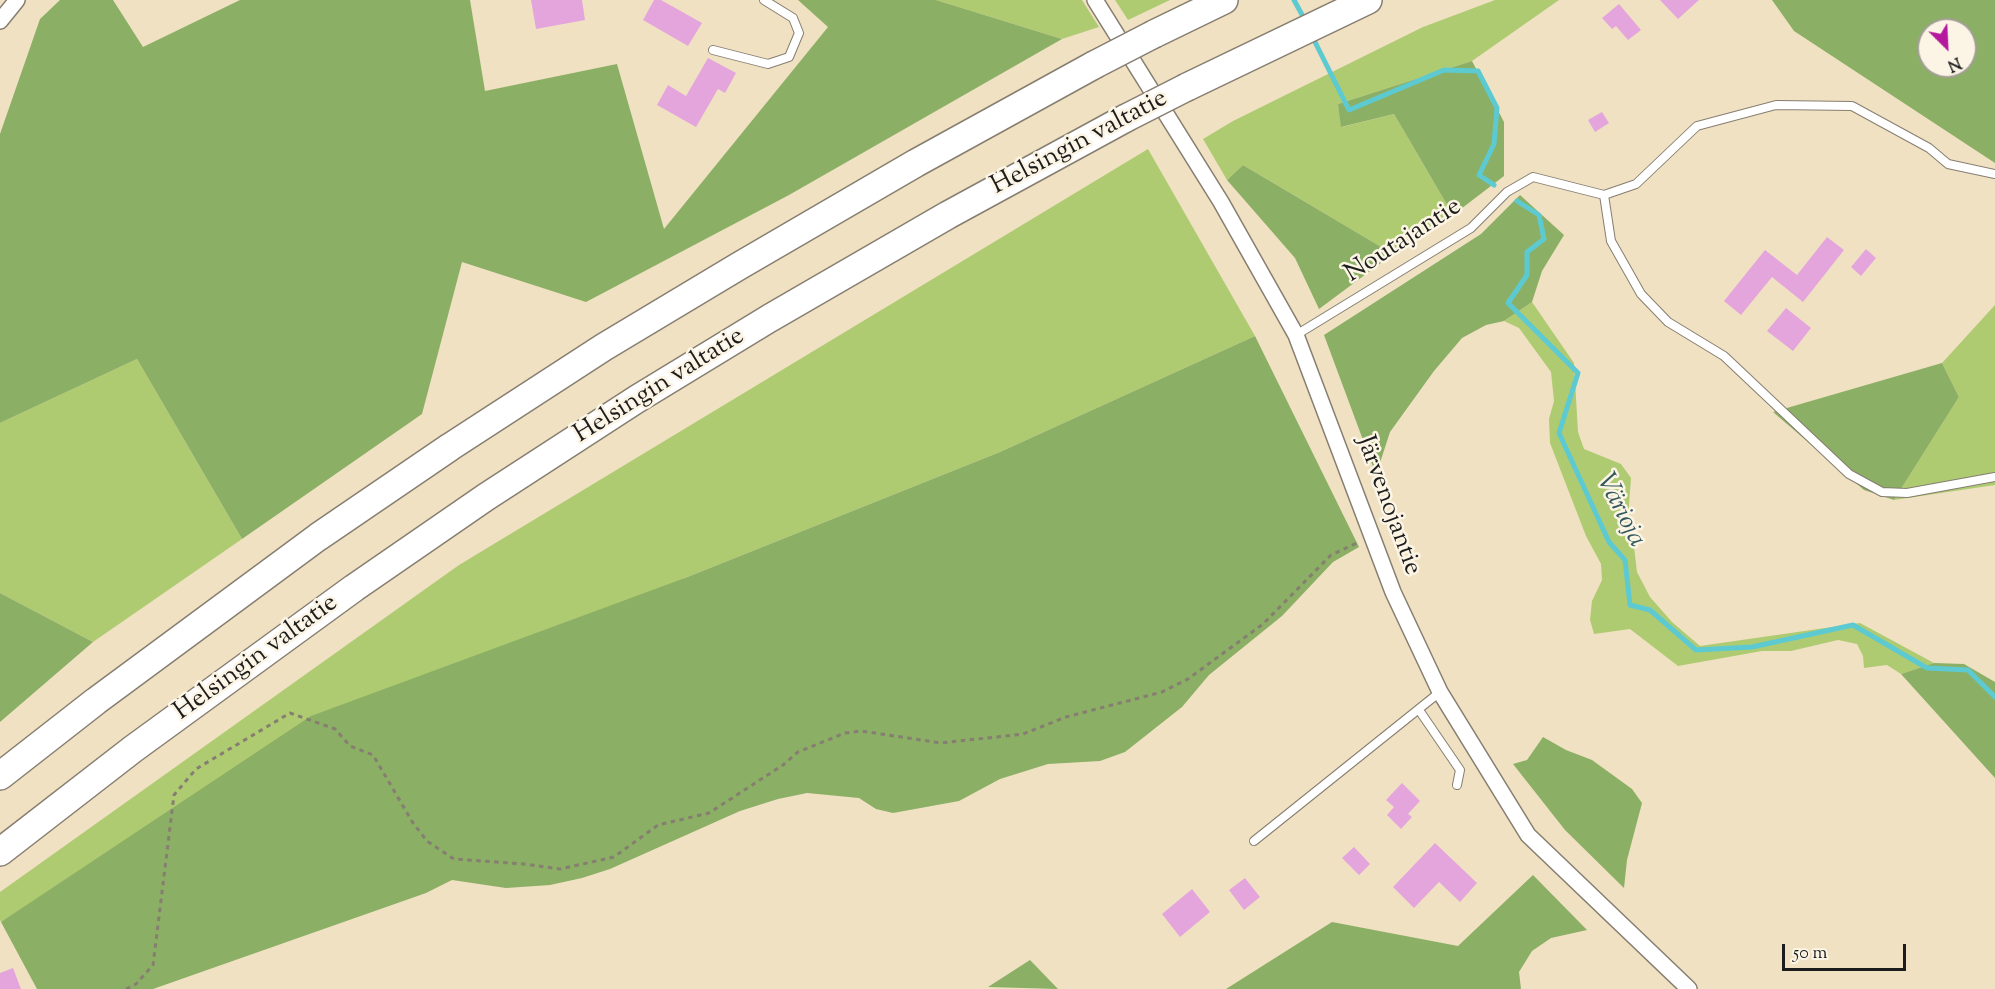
<!DOCTYPE html>
<html>
<head>
<meta charset="utf-8">
<style>
  body { margin:0 }
  #map { position:relative; width:1995px; height:989px; overflow:hidden; background:#f0e1c3; font-family:"Sorts Mill Goudy",serif }
  canvas { display:block }
  .north { position:absolute; left:1917px; top:18px; width:60px; height:60px; box-sizing:border-box; background:#fcf5e5; border:2px solid #a29e95; border-radius:50%; rotate:156deg; font-size:16px; font-weight:700; line-height:24px; text-align:center; color:#1c1c1c }
  .north::after { content:''; display:block; margin:auto; width:21px; height:27px; background:#b5179e; clip-path:polygon(50% 0,100% 100%,50% 72%,0 100%) }
  .scale { position:absolute; left:1782px; top:944px; width:124px; height:27px; box-sizing:border-box; border:3px solid #1c1c1c; border-top:0; padding-left:8px; font-size:18px; line-height:21px; white-space:nowrap; color:#1c1c1c; -webkit-text-stroke:4px #fcf5e5; paint-order:stroke }
</style>
</head>
<body>
<div id="map">
<canvas width="1995" height="989"></canvas>
<div class="north">N</div>
<div class="scale">50 m</div>
</div>
<script>
const g = document.querySelector('canvas').getContext('2d');
g.lineJoin = 'round';
function paint(path, color) { g.fillStyle = color; g.fill(path, 'evenodd'); }
const poly = rows => new Path2D(rows.map(r => 'M' + r).join(''));
function trace(path, color, width, dash) { g.strokeStyle = color; g.lineWidth = width; g.lineCap = dash ? 'butt' : 'round'; g.setLineDash(dash || []); g.stroke(path); }
function label(font, color, halo, rows, align = 'center') {
  g.font = font + ' "Sorts Mill Goudy",serif'; g.lineWidth = 5; g.setLineDash([]); g.textBaseline = 'middle'; g.strokeStyle = halo; g.fillStyle = color; for (const [text, x, y, turn = 0] of rows) {
    g.save(); g.translate(x, y); g.rotate((+turn || 0) * Math.PI / 180); g.textAlign = isNaN(turn) ? turn : align; if (halo) g.strokeText(text, 0, 0); g.fillText(text, 0, 0); g.restore();
  }
}
const green = poly([
  [936,0,1082,0,1099,27,1062,39],
  [1115,0,1170,0,1128,20],
  [1495,0,1559,0,1472,61,1338,104,1342,127,1394,114,1453,215,1393,254,1243,165,1227,180,1203,139,1233,121,1423,27],
  [1148,149,1255,336,1000,452,685,578,1,922,0,920,0,892,459,565],
  [1532,302,1574,363,1578,432,1584,449,1621,464,1631,478,1629,505,1637,572,1650,597,1672,622,1700,646,1860,623,1934,663,1901,674,1887,665,1864,668,1863,656,1857,644,1838,640,1791,651,1762,651,1678,666,1630,629,1594,634,1590,620,1592,601,1602,580,1601,564,1586,536,1550,443,1549,419,1554,401,1551,372,1519,328,1504,321],
  [1995,305,1995,485,1894,500,1959,397,1942,363],
  [137,359,242,539,93,642,0,593,0,423]
]);
const forest = poly([
  [60,0,113,0,143,47,240,0,470,0,485,91,617,64,664,229,828,27,798,0,936,0,1062,39,789,195,586,302,462,262,422,414,242,539,137,359,0,423,0,134,40,19],
  [1772,0,1995,0,1995,163,1794,31],
  [1929,30,1965,30,1965,66,1929,66],
  [1472,61,1504,122,1504,176,1453,215,1394,114,1341,127,1338,104],
  [1243,165,1393,254,1319,309,1295,258,1227,180],
  [1520,195,1564,235,1542,271,1532,302,1504,321,1486,325,1462,338,1434,371,1390,432,1376,475,1324,335,1481,234],
  [1255,336,1359,547,1333,562,1282,616,1209,675,1182,707,1125,752,1100,761,1048,764,1000,779,959,801,893,813,876,809,859,798,807,793,778,799,740,811,610,869,582,878,550,885,506,888,452,880,426,893,153,989,37,989,1,922,311,716,685,578,1000,452],
  [1942,363,1959,397,1894,500,1864,490,1773,412],
  [0,593,93,642,0,722],
  [1934,663,1964,664,1995,682,1995,778,1901,674],
  [1543,737,1566,750,1592,760,1632,789,1642,803,1627,860,1624,888,1565,830,1513,764,1527,760],
  [1533,875,1587,930,1551,938,1532,951,1519,972,1521,989,1226,989,1332,922,1458,946],
  [1030,960,1058,989,988,987]
]);
const stream = poly([
  [1294,0,1306,22],
  [1312,36,1349,110,1444,70,1478,71,1497,108,1494,144,1479,175,1494,185],
  [1517,201,1539,215,1544,239,1527,252,1527,275,1508,303,1578,373,1559,433,1609,542,1625,560,1630,605,1650,610,1696,650,1752,647,1853,625,1927,668,1968,670,1995,697]
]);
const building = poly([
  [531,0,582,0,585,20,536,29],
  [654,0,661,0,702,23,688,46,643,20],
  [1660,0,1699,0,1678,19],
  [1619,4,1641,30,1628,40,1616,26,1612,29,1602,18],
  [708,58,736,73,725,93,718,89,696,127,657,105,668,85,686,96],
  [1602,112,1609,123,1595,132,1588,120],
  [1827,237,1844,250,1803,302,1772,277,1741,315,1724,301,1765,250,1797,275],
  [1866,249,1876,258,1861,276,1851,267],
  [1786,308,1811,328,1793,351,1767,331],
  [1402,783,1420,801,1408,814,1412,817,1401,829,1387,815,1394,807,1386,800],
  [1435,843,1477,883,1460,902,1439,882,1414,908,1393,887],
  [1354,847,1370,864,1359,875,1342,858],
  [1245,878,1260,897,1244,910,1229,890],
  [1192,889,1210,912,1180,937,1162,914],
  [13,968,21,989,0,989,0,973]
]);
const path = poly([
  [126,989,136,984,153,965,174,795,196,769,290,713,335,729,350,746,373,755,413,823,427,841,454,859,524,864,560,869,614,857,658,825,709,813,783,765,798,752,845,733,861,731,941,743,1023,734,1066,717,1162,692,1188,679,1263,624,1331,555,1357,543]
]);
const lane = poly([
  [713,50,768,64,789,57,799,33,793,18,764,0],
  [1604,195,1611,241,1641,294,1668,322,1724,356,1849,474,1882,492,1907,493,1995,477],
  [1604,195,1636,184,1697,126,1776,105,1852,106,1929,148,1948,164,1995,174],
  [1296,335,1471,228,1507,192,1533,177,1604,195],
  [1419,710,1460,770,1457,785],
  [1254,841,1440,692]
]);
const street = poly([
  [1095,0,1221,202,1296,335,1393,592,1440,692,1528,835,1689,989],
  [0,21,17,0]
]);
const highway = poly([
  [1154,34,1224,0],
  [1187,87,1368,0],
  [0,776,96,701,318,537,450,447,604,347,739,266,916,163,1094,65],
  [0,852,133,749,354,588,486,497,637,399,770,318,948,215,1126,118]
]);
const highwayBridge = poly([
  [1094,65,1154,34],
  [1126,118,1187,87]
]);
const streetNames = [
  ["Helsingin valtatie",1080,144,-28],
  ["Noutajantie",1404,242,-33],
  ["Helsingin valtatie",660,387,-32],
  ["Järvenojantie",1387,506,70],
  ["Helsingin valtatie",257,659,-36]
];
const waterNames = [
  ["Värioja",1619,511,63]
];
paint(green, '#afcb72');
paint(forest, '#8baf64');
trace(stream, '#5dcad2', 5);
paint(building, '#e4a5dc');
trace(lane, '#867e70', 10);
trace(street, '#867e70', 18);
trace(highway, '#867e70', 30);
trace(path, '#867e70', 3, [4.5, 4.5]);
trace(lane, '#fff', 8);
trace(street, '#fff', 15);
trace(highway, '#fff', 27);
trace(highwayBridge, '#867e70', 30, []);
trace(highwayBridge, '#fff', 27);
label('26px', '#1c1c1c', '#fcf5e5', streetNames);
label('italic 27px', '#33595c', '#fcf5e5', waterNames);
</script>
</body>
</html>
